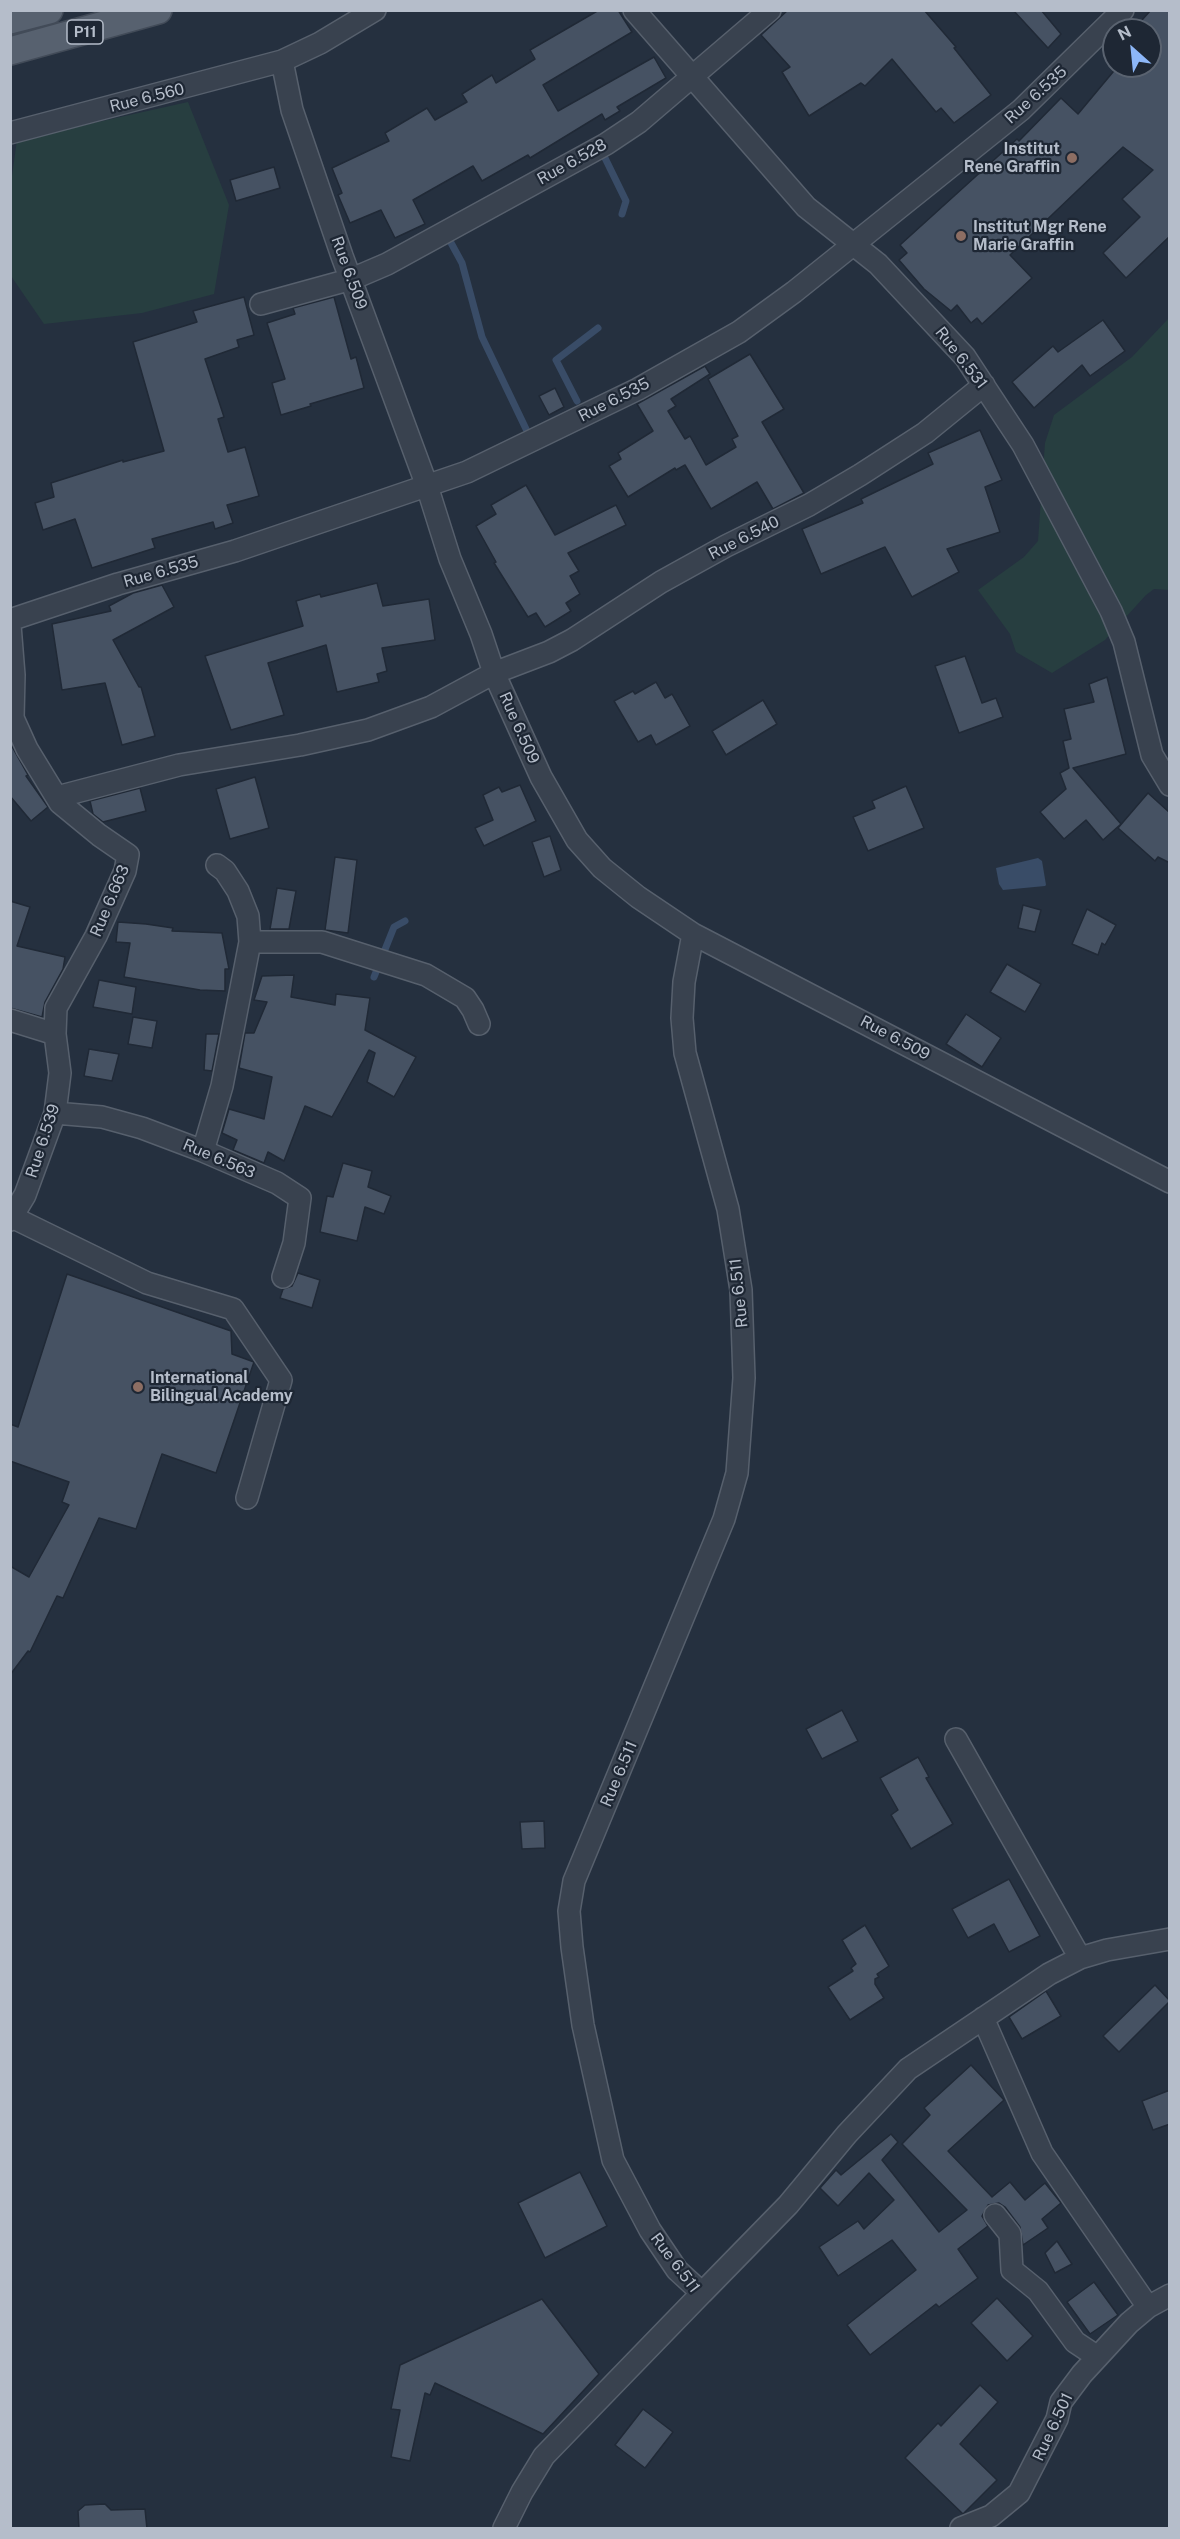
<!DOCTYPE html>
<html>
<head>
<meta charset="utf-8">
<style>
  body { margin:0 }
  #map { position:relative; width:1180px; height:2539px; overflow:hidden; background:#25303f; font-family:"Public Sans",sans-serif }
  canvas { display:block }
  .frame { position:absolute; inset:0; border:12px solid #b5bdca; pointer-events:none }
  .north { position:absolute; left:1102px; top:18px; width:60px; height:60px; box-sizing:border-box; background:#1e2734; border:2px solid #5a6370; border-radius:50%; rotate:333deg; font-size:16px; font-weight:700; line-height:24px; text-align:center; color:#b5bdca }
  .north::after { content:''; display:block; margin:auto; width:21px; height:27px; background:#8db7f8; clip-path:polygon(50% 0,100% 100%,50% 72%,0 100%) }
</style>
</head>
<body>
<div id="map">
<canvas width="1180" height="2539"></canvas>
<div class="frame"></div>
<div class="north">N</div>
</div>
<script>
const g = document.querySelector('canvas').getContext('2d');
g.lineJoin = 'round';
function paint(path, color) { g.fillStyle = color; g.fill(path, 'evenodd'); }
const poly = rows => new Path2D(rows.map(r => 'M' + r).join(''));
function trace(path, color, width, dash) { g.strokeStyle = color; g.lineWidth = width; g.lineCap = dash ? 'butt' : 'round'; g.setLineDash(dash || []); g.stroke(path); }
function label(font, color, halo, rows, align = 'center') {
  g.font = font + ' "Public Sans",sans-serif'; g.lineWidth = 4.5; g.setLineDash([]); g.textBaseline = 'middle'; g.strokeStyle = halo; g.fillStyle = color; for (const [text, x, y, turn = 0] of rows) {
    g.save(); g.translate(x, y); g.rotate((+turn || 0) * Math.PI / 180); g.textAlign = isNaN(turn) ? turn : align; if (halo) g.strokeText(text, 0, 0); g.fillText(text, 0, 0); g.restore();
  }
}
const green = poly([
  [188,102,229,205,214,294,142,313,44,324,11,276,11,183,17,140],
  [1169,318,1169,590,1154,589,1146,595,1105,640,1052,673,1016,652,1010,634,978,590,1024,557,1038,541,1045,443,1054,415,1132,357]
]);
const water = poly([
  [1038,858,1042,861,1046,885,1045,886,1003,890,999,884,996,868]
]);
const stream = poly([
  [605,158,626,201,622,214],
  [450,241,462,263,482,337,526,429],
  [577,401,556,360,598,328],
  [374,977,394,927,405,921]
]);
const building = poly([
  [599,10,618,10,632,32,543,85,558,111,654,57,666,78,617,107,620,111,605,120,602,114,530,158,528,155,482,181,473,166,413,200,425,224,395,238,381,210,350,223,338,195,342,193,332,168,389,141,385,133,427,108,435,120,467,102,462,94,492,75,496,83,535,59,530,50,599,10],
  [788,10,924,10,956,47,954,48,991,95,954,123,941,108,936,112,892,59,865,86,861,83,809,116,782,72,790,67,761,35,788,10],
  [1013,10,1041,10,1061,34,1048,48,1013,10],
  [1151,10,1170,10,1170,236,1126,278,1103,253,1140,217,1122,199,1153,170,1123,147,1010,255,1032,278,982,324,977,318,971,323,957,305,951,311,924,289,899,260,907,253,900,245,1017,139,1019,141,1061,98,1078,114,1118,66,1150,66,1150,30,1133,30,1151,10],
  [274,167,280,188,236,201,230,180,274,167],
  [244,297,254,335,237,340,239,347,205,359,224,417,218,419,228,452,245,447,259,496,227,505,233,523,215,529,213,522,152,539,155,548,92,568,75,519,43,530,35,503,54,497,51,483,123,460,123,462,164,451,133,342,197,322,193,311,244,297],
  [334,297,351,359,356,357,364,388,310,404,311,406,281,415,272,383,285,379,267,323,295,314,293,308,334,297],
  [1103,320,1125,351,1090,376,1082,365,1034,408,1012,382,1053,346,1058,352,1103,320],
  [750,354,784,409,762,422,804,493,773,509,757,482,711,509,685,465,676,470,675,468,628,497,609,466,621,459,618,453,653,431,637,404,705,366,710,374,671,399,676,406,668,411,685,439,690,436,706,465,736,447,732,439,738,436,708,379,750,354],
  [555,388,564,407,549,415,539,396,555,388],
  [980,430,1002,480,985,487,1000,532,947,549,959,572,912,597,885,547,821,574,802,529,863,503,861,499,933,464,928,453,980,430],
  [526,485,555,535,616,505,626,525,568,553,579,571,570,576,580,594,566,603,571,611,545,627,536,613,528,617,494,563,496,562,476,526,496,514,491,505,526,485],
  [377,583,383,606,429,599,435,640,382,648,387,671,377,674,379,682,337,692,326,645,268,663,284,715,231,730,205,656,303,626,296,601,320,594,321,597,377,583],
  [162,585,174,607,113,640,139,687,141,687,155,736,122,745,105,683,62,690,52,624,111,611,109,606,133,593,162,585],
  [965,656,982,703,996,698,1003,717,959,733,935,666,965,656],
  [1107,677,1126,754,1073,768,1121,824,1103,840,1086,820,1064,839,1040,812,1066,789,1060,773,1069,768,1063,741,1071,739,1064,709,1094,702,1089,684,1107,677],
  [656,682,665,698,672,694,690,726,656,745,651,735,638,742,614,701,633,691,635,694,656,682],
  [763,700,777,724,726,755,712,731,763,700],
  [10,743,28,775,26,776,48,807,31,821,10,796,10,743],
  [255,777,269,828,230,839,216,789,255,777],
  [520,785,536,821,484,846,475,828,493,820,483,795,499,787,502,792,520,785],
  [906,786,924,828,868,851,853,817,875,808,872,801,906,786],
  [140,788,146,811,103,822,93,814,90,801,140,788],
  [1148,793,1170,813,1170,863,1158,857,1155,861,1118,828,1148,793],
  [550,836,561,870,544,877,532,842,550,836],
  [335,857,357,860,348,933,325,930,335,857],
  [277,888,296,891,289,929,270,929,277,888],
  [10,901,30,907,17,946,65,957,63,969,45,1002,42,1017,10,1008,10,901],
  [1023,905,1041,910,1035,932,1018,928,1023,905],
  [1087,909,1116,925,1105,945,1102,943,1098,955,1072,944,1087,909],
  [118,922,146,924,173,928,172,931,222,933,229,969,225,969,225,991,200,990,124,977,130,943,116,942,118,922],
  [1007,964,1041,984,1025,1012,990,992,1007,964],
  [294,975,291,997,335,1005,336,994,370,998,365,1030,416,1057,394,1097,367,1082,375,1053,369,1050,332,1117,305,1106,284,1161,268,1152,264,1163,233,1150,237,1140,222,1133,229,1109,264,1119,272,1077,239,1068,245,1033,254,1033,267,1002,254,1000,262,976,294,975],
  [99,980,136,987,132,1014,93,1007,99,980],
  [966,1014,1001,1038,982,1067,946,1044,966,1014],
  [133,1017,157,1021,152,1048,128,1044,133,1017],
  [206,1034,219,1034,212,1071,204,1070,206,1034],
  [89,1049,119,1054,112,1081,84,1076,89,1049],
  [343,1163,372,1171,368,1187,391,1196,384,1214,365,1207,357,1241,320,1232,327,1196,333,1197,343,1163],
  [298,1273,320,1280,312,1308,280,1298,283,1289,292,1286,298,1273],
  [67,1274,231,1331,232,1354,254,1362,216,1473,162,1454,136,1529,99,1518,63,1598,57,1596,30,1652,28,1651,10,1675,10,1566,29,1577,69,1505,62,1502,69,1482,10,1461,10,1424,18,1427,67,1274],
  [842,1710,858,1741,822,1759,806,1729,842,1710],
  [918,1757,929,1777,926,1778,953,1824,911,1849,891,1815,898,1810,880,1778,918,1757],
  [544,1821,545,1848,522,1849,520,1822,544,1821],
  [1009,1879,1040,1936,1009,1952,994,1924,968,1938,952,1909,1009,1879],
  [865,1925,889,1966,877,1974,879,1977,875,1979,875,1984,884,1998,850,2020,828,1987,853,1971,851,1968,856,1964,842,1940,865,1925],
  [1155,1985,1170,2001,1119,2052,1103,2036,1155,1985],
  [1046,1991,1061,2016,1022,2039,1009,2017,1046,1991],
  [971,2065,1004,2100,948,2151,992,2197,1010,2182,1025,2200,1045,2183,1061,2203,1042,2219,1048,2228,1023,2245,1020,2227,1005,2207,999,2203,988,2205,982,2216,988,2226,958,2249,978,2278,939,2307,936,2304,870,2355,847,2325,916,2270,892,2240,838,2276,819,2247,858,2221,864,2229,894,2200,869,2173,838,2206,820,2188,836,2170,841,2175,891,2134,898,2142,882,2160,939,2232,967,2210,902,2144,930,2115,924,2108,971,2065],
  [1170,2090,1170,2124,1153,2130,1142,2101,1170,2090],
  [580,2172,607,2226,545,2258,518,2203,580,2172],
  [1057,2241,1072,2264,1055,2273,1045,2253,1057,2241],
  [1094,2282,1118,2315,1090,2334,1067,2302,1094,2282],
  [997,2298,1033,2336,1007,2361,971,2323,997,2298],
  [542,2299,599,2374,543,2434,435,2383,430,2395,425,2393,410,2461,391,2457,400,2410,391,2409,400,2365,542,2299],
  [980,2385,998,2402,960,2444,997,2480,963,2514,905,2458,938,2423,941,2426,980,2385],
  [643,2409,673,2432,645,2468,615,2445,643,2409],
  [105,2504,111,2510,145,2509,147,2529,79,2529,78,2511,85,2505,105,2504]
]);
const minor = poly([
  [375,10,320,43,282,61,292,110,342,256,427,486,450,559,481,634,494,673,541,777,577,840,602,868,638,897,693,934,1170,1182],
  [634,10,806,207,878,264,965,357,1023,445,1111,611,1124,642,1152,755,1170,785],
  [10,133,282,61],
  [261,304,352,279,387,264,606,144,639,122,770,10],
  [10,620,118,584,235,551,467,472,638,389,739,332,794,292,1021,110,1123,10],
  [10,625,14,675,13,718,27,749,60,803,99,835,128,855,125,871,96,936,56,1008,55,1034],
  [57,797,179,765,300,745,368,730,431,707,494,673,549,652,572,640,661,582,726,546,809,505,860,475,925,433,984,385],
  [250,942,322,942,426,975,465,998,473,1010,479,1024],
  [10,1020,55,1034,60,1073,55,1113,25,1195,10,1220],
  [55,1113,102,1117,142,1128,203,1151,277,1183,300,1198,294,1243,283,1277],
  [203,1151,222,1086,250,942,248,916,238,891,225,871,217,865],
  [12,1217,147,1283,233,1309,281,1380,247,1498],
  [956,1739,1080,1958],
  [983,2018,1042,2153,1148,2307],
  [995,2215,1010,2234,1012,2270,1038,2291,1075,2342,1096,2356],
  [702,2293,788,2205,847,2134,908,2069,1049,1974,1080,1958,1107,1950,1170,1939],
  [504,2528,522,2492,544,2456,702,2293,677,2270,650,2230,613,2160,583,2025,572,1947,569,1911,574,1881,724,1519,737,1473,744,1378,741,1290,728,1209,685,1053,682,1018,684,982,693,934],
  [961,2528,991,2516,1019,2493,1057,2419,1061,2402,1082,2374,1129,2323,1148,2307,1170,2295]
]);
const major = poly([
  [10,20,49,10],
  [10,51,158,10]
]);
const markers = [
  [1072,158,6,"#8d6e63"],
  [961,236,6,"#8d6e63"],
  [138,1387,6,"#8d6e63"]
];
const shields = [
  [85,32,36]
];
const shieldNames = [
  ["P11",85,32]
];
const streetNames = [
  ["Rue 6.535",1036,95,-42],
  ["Rue 6.560",147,98,-14],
  ["Rue 6.528",572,162,-29],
  ["Rue 6.509",349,273,70],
  ["Rue 6.531",961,358,52],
  ["Rue 6.535",614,400,-27],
  ["Rue 6.540",744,538,-27],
  ["Rue 6.535",161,572,-16],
  ["Rue 6.509",519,728,66],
  ["Rue 6.663",110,901,-67],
  ["Rue 6.509",895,1038,28],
  ["Rue 6.539",43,1141,-72],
  ["Rue 6.563",219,1159,23],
  ["Rue 6.511",739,1293,-96],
  ["Rue 6.511",619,1774,-67],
  ["Rue 6.511",675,2263,53],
  ["Rue 6.501",1053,2427,-65]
];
const poiNames = [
  ["Institut",1060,149,"right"],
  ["Rene Graffin",1060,167,"right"],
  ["Institut Mgr Rene",973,227],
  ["Marie Graffin",973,245],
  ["International",150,1378],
  ["Bilingual Academy",150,1396]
];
paint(green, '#273e40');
paint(water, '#394c67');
trace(stream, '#394c67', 7);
paint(building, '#465263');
trace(building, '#202936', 1.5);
trace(minor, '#57606d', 24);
trace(major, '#424b58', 30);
trace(minor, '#39424f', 21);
trace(major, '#57616f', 27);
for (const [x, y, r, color] of markers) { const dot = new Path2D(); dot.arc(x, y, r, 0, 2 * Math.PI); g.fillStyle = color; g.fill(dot); trace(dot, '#1e2734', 2); }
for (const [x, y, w] of shields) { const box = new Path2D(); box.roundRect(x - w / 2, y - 12, w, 24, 4.5); g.fillStyle = '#1e2734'; g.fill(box); trace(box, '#b5bdca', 1.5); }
label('bold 15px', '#b5bdca', null, shieldNames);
label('16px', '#b5bdca', '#1e2734', streetNames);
label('bold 16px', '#b5bdca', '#1e2734', poiNames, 'left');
</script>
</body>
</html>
